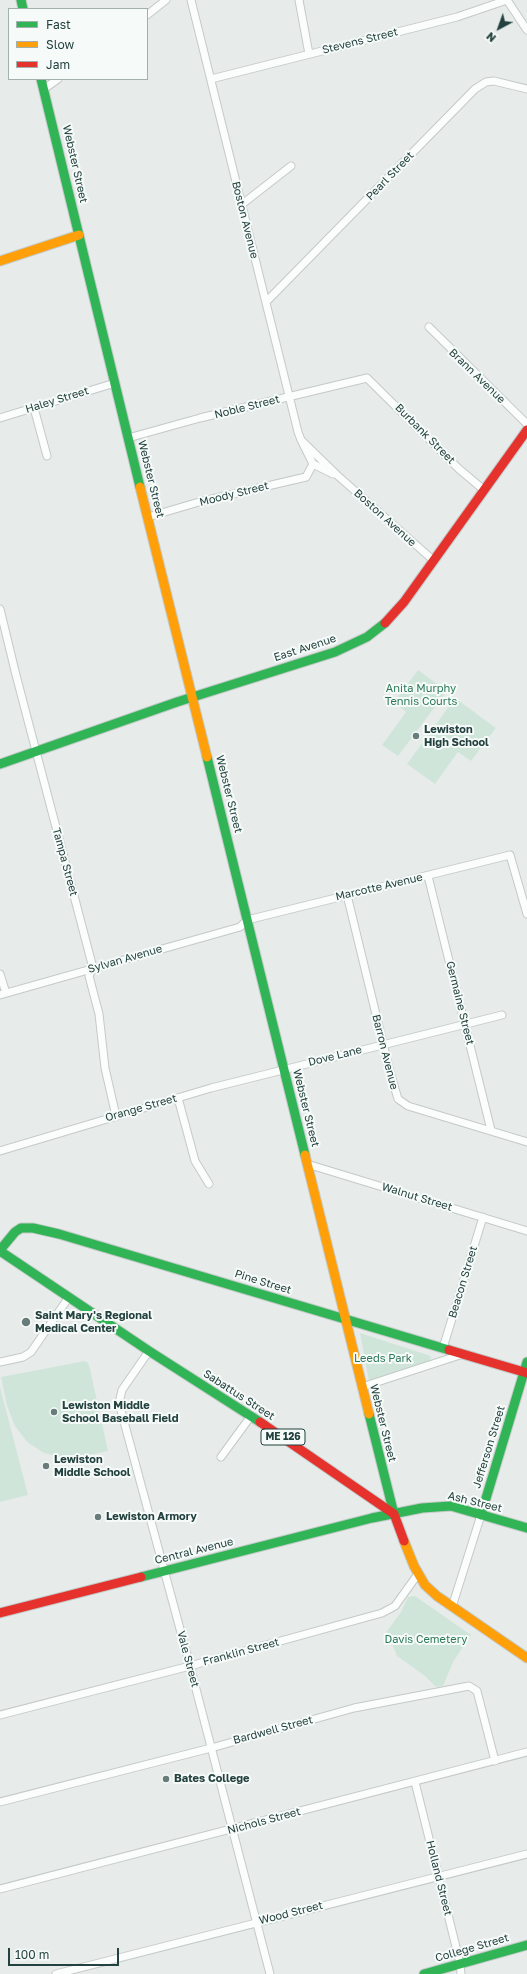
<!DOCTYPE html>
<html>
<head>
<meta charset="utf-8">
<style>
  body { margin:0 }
  #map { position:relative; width:527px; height:1974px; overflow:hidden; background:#e7eceb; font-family:"Golos Text",sans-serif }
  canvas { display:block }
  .legend { position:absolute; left:8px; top:8px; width:140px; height:72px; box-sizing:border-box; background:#f6fbf9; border:1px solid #a2b1ae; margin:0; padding:5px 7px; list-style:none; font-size:12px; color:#23413e }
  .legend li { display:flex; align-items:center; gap:8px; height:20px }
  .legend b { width:20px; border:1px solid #a2b1ae }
  .north { position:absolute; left:479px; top:8px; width:40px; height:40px; -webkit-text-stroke:3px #f6fbf9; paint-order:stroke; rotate:221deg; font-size:11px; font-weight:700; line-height:16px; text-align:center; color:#23413e }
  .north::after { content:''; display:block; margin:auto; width:14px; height:18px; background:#23413e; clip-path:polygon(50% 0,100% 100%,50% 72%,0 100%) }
  .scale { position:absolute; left:8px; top:1948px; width:111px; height:18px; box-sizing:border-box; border:2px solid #23413e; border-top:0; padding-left:5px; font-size:12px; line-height:14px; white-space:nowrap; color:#23413e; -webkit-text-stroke:3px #f6fbf9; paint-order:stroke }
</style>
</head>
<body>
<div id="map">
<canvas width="527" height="1974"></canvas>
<ul class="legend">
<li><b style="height:5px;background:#30b455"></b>Fast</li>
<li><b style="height:5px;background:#ff9f0a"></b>Slow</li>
<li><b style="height:5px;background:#e5322d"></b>Jam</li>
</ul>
<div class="north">N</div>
<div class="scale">100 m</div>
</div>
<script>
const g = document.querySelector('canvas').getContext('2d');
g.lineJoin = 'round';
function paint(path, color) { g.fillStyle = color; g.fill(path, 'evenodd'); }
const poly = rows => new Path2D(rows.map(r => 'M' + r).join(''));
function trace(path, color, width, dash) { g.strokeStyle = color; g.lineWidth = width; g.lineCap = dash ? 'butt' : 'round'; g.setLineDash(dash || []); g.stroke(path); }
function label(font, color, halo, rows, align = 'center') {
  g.font = font + ' "Golos Text",sans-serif'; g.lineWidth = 4; g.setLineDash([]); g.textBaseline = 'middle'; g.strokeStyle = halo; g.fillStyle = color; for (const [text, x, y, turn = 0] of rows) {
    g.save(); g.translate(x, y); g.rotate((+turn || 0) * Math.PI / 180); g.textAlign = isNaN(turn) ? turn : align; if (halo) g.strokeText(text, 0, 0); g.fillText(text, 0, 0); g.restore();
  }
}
const green = poly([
  [418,670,447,691,398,756,382,745,406,712,394,702],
  [455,698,496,728,471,761,458,752,435,784,407,764],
  [360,1333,431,1356,430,1361,369,1381],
  [85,1361,88,1363,90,1369,108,1451,79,1457,61,1457,44,1453,27,1442,15,1426,7,1406,1,1377],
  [0,1387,28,1495,0,1502],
  [415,1596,471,1635,453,1662,443,1686,436,1687,425,1676,397,1656,387,1631,401,1612,408,1597]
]);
const street = poly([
  [191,0,298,432,301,440,337,475,433,560],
  [299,0,309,54],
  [507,0,527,30],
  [147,15,166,0],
  [211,79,457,17,507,0],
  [44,89,58,79],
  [241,205,291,166],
  [266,302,475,89,486,82,494,81,527,89],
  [429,327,527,424],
  [34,408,47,456],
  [0,418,115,383],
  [128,438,200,418,367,378,459,469,484,490],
  [302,442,313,464,333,474],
  [148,517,199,502,306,477,313,464],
  [0,609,16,675,93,968,89,976,99,1014,105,1068,116,1116],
  [428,876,491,1130],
  [347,895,390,1072,398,1099,408,1106,527,1142],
  [0,974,6,993],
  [0,995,240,927,247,920,510,855,527,914],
  [178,1098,195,1161,209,1184],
  [0,1151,211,1088,502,1015],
  [307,1164,527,1231],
  [443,1348,483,1217],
  [149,1351,122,1390,119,1403,190,1666,270,1974],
  [0,1362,23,1357,31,1352,69,1297],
  [362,1387,463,1354],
  [221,1457,251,1416],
  [452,1607,481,1515],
  [0,1715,190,1666,382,1613,395,1606,418,1574],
  [415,1782,460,1963,461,1974],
  [0,1802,211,1748,354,1708,469,1686,477,1691,495,1761],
  [0,1889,527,1752],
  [56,1974,527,1854]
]);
const fast = poly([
  [21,0,23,9],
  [41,79,140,487],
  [207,757,305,1155],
  [0,764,177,702,335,652,367,637,385,623],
  [0,1250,15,1232,21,1228,33,1228,59,1234,449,1350],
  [0,1251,149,1351,260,1422],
  [369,1414,394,1514],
  [481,1515,527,1362],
  [141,1577,372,1518,422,1508,451,1506,527,1528],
  [424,1974,527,1945]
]);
const slow = poly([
  [0,261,79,235],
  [140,487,207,757],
  [305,1155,369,1414],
  [404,1541,414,1566,425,1585,437,1596,527,1658]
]);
const jam = poly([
  [385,623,404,602,527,430],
  [449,1350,527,1373],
  [260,1422,394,1514,404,1541],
  [0,1613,141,1577]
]);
const markers = [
  [416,736,4,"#687d7b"],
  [26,1322,5,"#687d7b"],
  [54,1412,4,"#687d7b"],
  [46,1466,4,"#687d7b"],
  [98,1517,4,"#687d7b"],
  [166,1779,4,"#687d7b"]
];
const shields = [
  [283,1437,44]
];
const shieldNames = [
  ["ME 126",283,1437]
];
const streetNames = [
  ["Stevens Street",360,41,-14],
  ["Webster Street",75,164,77],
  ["Pearl Street",390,176,-46],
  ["Boston Avenue",245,220,76],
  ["Brann Avenue",477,376,44],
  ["Haley Street",57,400,-17],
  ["Noble Street",247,407,-14],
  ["Burbank Street",425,434,45],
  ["Webster Street",151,479,76],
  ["Moody Street",234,494,-14],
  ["Boston Avenue",385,518,42],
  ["East Avenue",305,648,-18],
  ["Webster Street",229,794,76],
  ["Tampa Street",65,862,75],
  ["Marcotte Avenue",379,887,-13],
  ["Sylvan Avenue",125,959,-16],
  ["Germaine Street",460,1003,76],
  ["Barron Avenue",385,1052,76],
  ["Dove Lane",335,1056,-14],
  ["Orange Street",141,1108,-16],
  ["Webster Street",306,1108,76],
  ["Walnut Street",417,1197,17],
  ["Pine Street",263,1282,17],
  ["Beacon Street",463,1282,-73],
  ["Sabattus Street",239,1395,33],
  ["Webster Street",383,1423,76],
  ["Jefferson Street",489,1447,-73],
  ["Ash Street",475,1502,14],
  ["Central Avenue",194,1551,-14],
  ["Franklin Street",241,1652,-15],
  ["Vale Street",188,1659,75],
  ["Bardwell Street",273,1730,-15],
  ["Nichols Street",264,1821,-15],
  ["Holland Street",439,1878,76],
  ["Wood Street",291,1913,-14],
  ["College Street",472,1948,-16]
];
const parkNames = [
  ["Anita Murphy",421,689],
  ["Tennis Courts",421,702],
  ["Leeds Park",383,1359],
  ["Davis Cemetery",426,1640]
];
const poiNames = [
  ["Lewiston",424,730],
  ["High School",424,743],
  ["Saint Mary's Regional",35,1316],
  ["Medical Center",35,1329],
  ["Lewiston Middle",62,1406],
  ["School Baseball Field",62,1419],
  ["Lewiston",54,1460],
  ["Middle School",54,1473],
  ["Lewiston Armory",106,1517],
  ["Bates College",174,1779]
];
paint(green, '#d0e5da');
trace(street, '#c4c9c8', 9);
trace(fast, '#c3cac8', 11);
trace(slow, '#c3cac8', 11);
trace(jam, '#c3cac8', 11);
trace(street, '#fbfcfc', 7);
trace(fast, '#30b455', 9);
trace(slow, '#ff9f0a', 9);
trace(jam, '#e5322d', 9);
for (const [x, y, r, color] of markers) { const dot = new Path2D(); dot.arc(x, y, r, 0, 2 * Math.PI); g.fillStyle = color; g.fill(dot); trace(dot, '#f6fbf9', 1.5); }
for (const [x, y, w] of shields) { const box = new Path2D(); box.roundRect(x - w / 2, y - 8, w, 16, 3); g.fillStyle = '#f6fbf9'; g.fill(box); trace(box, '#23413e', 1); }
label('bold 10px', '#23413e', null, shieldNames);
label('11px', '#23413e', '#f6fbf9', streetNames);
label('11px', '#2c7a57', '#f6fbf9', parkNames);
label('bold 11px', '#23413e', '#f6fbf9', poiNames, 'left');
</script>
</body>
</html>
